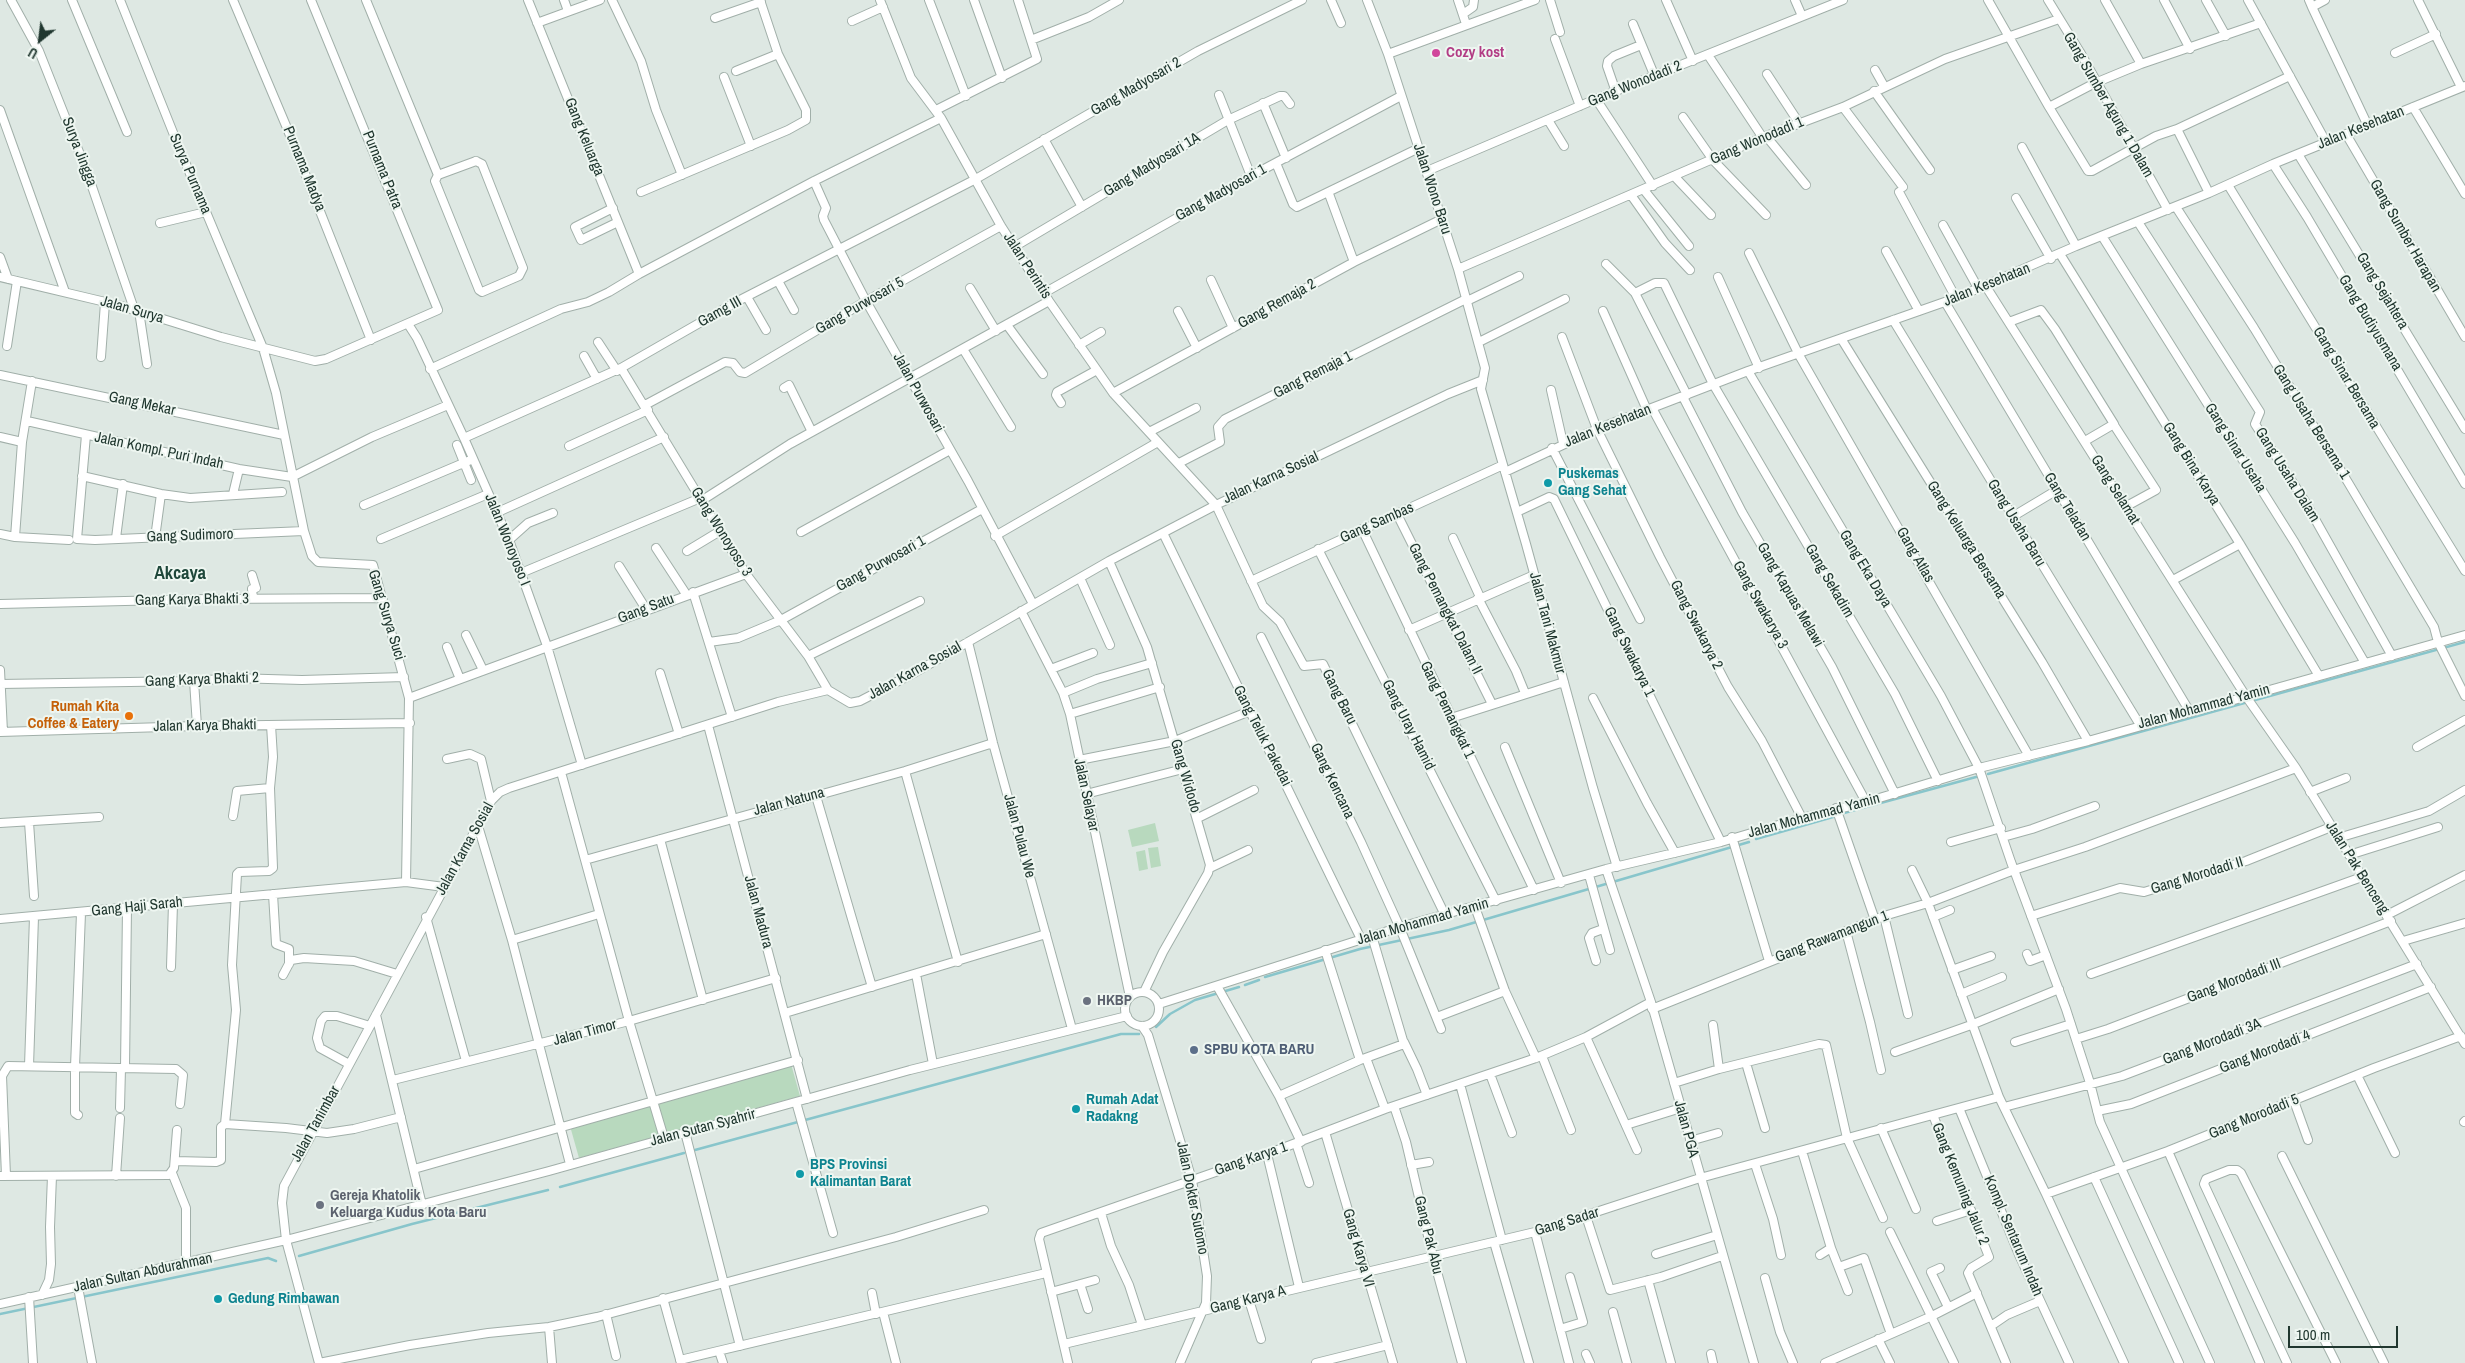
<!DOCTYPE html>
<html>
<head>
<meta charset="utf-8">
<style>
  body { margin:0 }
  #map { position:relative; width:2465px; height:1363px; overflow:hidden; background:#dee8e3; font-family:"Archivo Narrow",sans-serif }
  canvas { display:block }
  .north { position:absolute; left:15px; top:15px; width:50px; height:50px; -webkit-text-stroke:4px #eef6f1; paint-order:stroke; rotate:209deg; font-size:14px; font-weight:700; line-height:20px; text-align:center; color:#20372f }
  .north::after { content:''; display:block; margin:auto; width:18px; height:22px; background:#20372f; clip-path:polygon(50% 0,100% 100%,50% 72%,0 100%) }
  .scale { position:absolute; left:2288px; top:1326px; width:110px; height:22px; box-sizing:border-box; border:2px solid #20372f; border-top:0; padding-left:6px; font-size:15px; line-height:18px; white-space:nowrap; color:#20372f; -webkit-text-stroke:4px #eef6f1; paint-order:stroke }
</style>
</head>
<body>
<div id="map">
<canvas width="2465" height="1363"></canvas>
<div class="north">U</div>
<div class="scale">100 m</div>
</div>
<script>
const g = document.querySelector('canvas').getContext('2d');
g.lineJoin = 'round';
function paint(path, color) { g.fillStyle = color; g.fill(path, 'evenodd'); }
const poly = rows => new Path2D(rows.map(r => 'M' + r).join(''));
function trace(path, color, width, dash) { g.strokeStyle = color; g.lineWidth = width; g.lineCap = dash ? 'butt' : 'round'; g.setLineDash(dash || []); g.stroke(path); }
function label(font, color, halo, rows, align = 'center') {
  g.font = font + ' "Archivo Narrow",sans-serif'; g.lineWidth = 4; g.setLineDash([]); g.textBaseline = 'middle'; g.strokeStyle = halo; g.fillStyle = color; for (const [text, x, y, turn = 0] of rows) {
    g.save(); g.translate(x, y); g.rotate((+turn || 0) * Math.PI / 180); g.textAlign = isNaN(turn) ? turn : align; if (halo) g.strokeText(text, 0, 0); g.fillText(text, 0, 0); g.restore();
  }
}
const green = poly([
  [1155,823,1159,841,1132,847,1128,830],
  [1158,847,1161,866,1151,868,1148,848],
  [1145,850,1148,869,1139,871,1136,852],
  [791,1064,800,1096,579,1158,570,1126]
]);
const stream = poly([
  [1988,774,2465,642],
  [1844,813,1976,777],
  [1756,839,1833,817],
  [1265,977,1360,949,1449,930,1749,842],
  [1245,985,1259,980],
  [1156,1027,1170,1014,1195,1000,1239,987],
  [695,1150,1121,1034,1139,1034],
  [560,1187,684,1153],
  [299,1256,412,1224,548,1190],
  [0,1314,268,1258,276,1261]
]);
const minor = poly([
  [11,0,39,51,87,172,134,309],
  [72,0,127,132],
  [120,0,178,145,263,348,276,393,304,531,312,556,318,562,373,565,409,698,406,882],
  [233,0,287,128,371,340],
  [366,0,438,175],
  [528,0,639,274],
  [564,0,568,11],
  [612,0,641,61,656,110,682,175],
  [880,0,911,78,941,118,1001,226,1049,301,1113,393,1216,505,1263,606,1280,622,1304,666,1323,664,1445,915],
  [929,0,966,96],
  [974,0,1002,78],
  [1331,0,1341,23],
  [1367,0,1388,54,1458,269,1485,368,1481,389,1526,544,1593,788,1617,867],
  [1458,0,1466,24],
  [1550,0,1560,32],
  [1666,0,1693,61],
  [1795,0,1802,16],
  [1988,0,2049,107,2088,171,2092,171,2156,136,2177,129],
  [2048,0,2080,52,2168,210],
  [2105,0,2141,64],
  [2164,0,2190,49],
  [2206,0,2226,36],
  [2248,0,2326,142],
  [2309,0,2312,7,2325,0],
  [2418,0,2461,87],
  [2312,7,2368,126],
  [1463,14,1473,7,1474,0],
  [715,18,761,2],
  [852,21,883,7],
  [537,23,600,0],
  [1633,24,1655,77],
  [1555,39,1580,106],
  [1031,40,1089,17,1119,0],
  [2395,53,2436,34],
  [1388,54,1535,0],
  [1708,55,1763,138],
  [1875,70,1884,86],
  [736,71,778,54],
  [1767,74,1799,123],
  [724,77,751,146],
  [1874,91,1930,170],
  [1616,92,1607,66,1608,61,1614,56,1641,45],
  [1219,95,1251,176],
  [1596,99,1653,186],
  [1263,103,1286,158],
  [1843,107,1903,187],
  [2049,107,2095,83,2141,64,2261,23],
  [2413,107,2465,194],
  [0,110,65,292],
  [936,110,1037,59,1018,0],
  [1683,117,1713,160,1766,215],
  [1548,120,1564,146],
  [2346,134,2465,337],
  [1766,136,1806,185],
  [1044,139,1082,207],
  [2022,147,2076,246],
  [2298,154,2465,429],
  [476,161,482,164,523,268,519,276,482,292,479,290,435,181,438,175,476,161],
  [1276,163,1293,204,1297,207,1419,148],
  [2273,164,2307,217,2465,484],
  [1427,171,1596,99,1843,0],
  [1675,177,1711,215],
  [814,181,826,208,823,216,824,220,866,301,968,481,1033,604],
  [2228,185,2465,571],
  [1644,190,1689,246],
  [641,192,788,130,806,120,806,110,778,54,760,0],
  [1899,192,1956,298],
  [2209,193,2177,129,2290,76],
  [1329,194,1354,262],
  [1631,195,1665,243,1690,270],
  [2016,198,2051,259],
  [2176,207,2254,328,2349,484,2434,627,2438,642,2465,696],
  [613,208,575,227,581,240,618,222],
  [2138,222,2260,412,2255,424,2306,503,2392,656],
  [160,223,206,212],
  [1943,225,1978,288],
  [2102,236,2295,543,2365,663],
  [1014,247,1228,120,1280,96,1284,96,1290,104],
  [1886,251,1919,311],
  [1749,253,1799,355,2029,756],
  [2060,254,2240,544,2319,676],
  [0,257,8,279],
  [1606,264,1635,293,1687,395],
  [1458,269,1766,136,1843,107,1945,59,2059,19],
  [0,277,118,305,221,337,315,361,326,359,438,310,311,0],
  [1718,277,1759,368],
  [1211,280,1233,328],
  [778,281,794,310],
  [1985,285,2245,695,2296,768,2465,1044],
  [970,288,996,331],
  [1044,293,1251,176,1401,96],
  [1635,293,1655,283,1664,283,1713,384,1895,694,1938,781],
  [747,297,766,330],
  [1467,301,1519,276],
  [1945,302,2190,712],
  [139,311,147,364],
  [1178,311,1197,348],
  [1603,311,1647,410],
  [1893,320,2140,725],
  [2009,322,2041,310,2055,329,2114,424,2085,441],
  [408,324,417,338,464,438,509,540,547,646,582,765],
  [1007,325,1043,374],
  [1562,337,1597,429,1660,557,1728,687,1762,741,1802,818],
  [1842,340,2042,662,2088,741],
  [598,342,617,371],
  [1479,342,1565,299],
  [1079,345,1101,332],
  [7,346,17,281],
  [963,349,1011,427],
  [584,356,597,379],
  [101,357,105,303],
  [621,368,746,574,808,656,828,690,850,703,860,701,914,673,1109,561,1216,505,1448,394,1483,380],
  [430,369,561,309,588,302,609,292,639,274,814,181,941,118],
  [1748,371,1941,696,1979,768,2011,862,2066,1009,2090,1083,2100,1122,2210,1363],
  [0,375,284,435],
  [784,388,789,385,812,432],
  [1551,390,1563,443],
  [1113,393,1354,262,1442,219],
  [1683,397,1742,512,1832,667,1895,794],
  [1061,403,1056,395,1057,392,1097,370],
  [645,405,725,362,733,363,740,372,745,373,866,301,1001,226],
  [1652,408,1866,802],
  [27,421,239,469,292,477,372,437,448,405],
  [2114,425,2156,490,2125,507],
  [1149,432,1196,408],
  [86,435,77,539,95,540,304,531],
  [0,437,22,442],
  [464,438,621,368,736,302,974,180,1198,51,1302,0],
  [457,445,471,480],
  [569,446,648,410],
  [1552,448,1640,619],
  [1179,463,1220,442,1218,427,1225,419,1466,299],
  [1505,472,1597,429,1748,371,1956,298,2076,246,2209,193,2273,164,2465,86],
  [82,476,161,494,190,498,282,492],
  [233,494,239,469],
  [701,501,790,444,1049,301],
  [364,505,473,459],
  [498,512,664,437],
  [1517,512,1549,497,1554,499,1721,842],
  [1397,514,1492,704],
  [2012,517,2057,490],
  [1362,529,1534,890],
  [801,532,950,450],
  [1163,533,1361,939],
  [0,534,15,537,69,540],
  [995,536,1158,442],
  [15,537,22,442,32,381],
  [116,538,123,484],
  [155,538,161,494],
  [1453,538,1480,597],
  [381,539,488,494],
  [509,540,528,523,553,513],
  [656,548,686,594],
  [1318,549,1496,901],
  [687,551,720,531],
  [1109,561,1147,647,1210,865,1208,873,1163,952,1144,992],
  [619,566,646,609],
  [521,573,698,499],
  [252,575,256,588,252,589,253,599],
  [1080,578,1110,645],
  [2173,580,2240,544],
  [1251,581,1503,465],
  [693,592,732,717],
  [1478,598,1516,671,1525,693],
  [0,604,208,599,383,598],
  [1021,611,1063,693,1070,714,1130,997],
  [1409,630,1534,575],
  [466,635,483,670],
  [1261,637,1361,842,1400,928,1441,1029],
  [709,642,738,638,781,620,982,509],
  [968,642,993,743,1072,1029],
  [447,647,460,679],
  [808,656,920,601],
  [1051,669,1093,653],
  [0,670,3,732],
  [660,673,679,734],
  [194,681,197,726],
  [0,684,194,681,234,678,302,680,404,677],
  [1063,693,1097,679,1152,663],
  [409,698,746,574],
  [1593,698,1647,803,1675,853],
  [1070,714,1160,687],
  [1451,718,1564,682],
  [708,725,807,1099],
  [0,732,197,726,410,723],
  [1505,747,1561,883],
  [2417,747,2465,720],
  [447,759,470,754,481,759,491,801],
  [1079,760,1175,741,1250,711],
  [905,771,958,962],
  [561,772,629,1021,664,1138],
  [2310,792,2346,778],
  [1086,794,1183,769],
  [816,796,872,987],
  [1836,808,1875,920],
  [233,816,237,791,270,788,273,757,271,725],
  [1198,818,1254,790],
  [29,822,34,896],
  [0,823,99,817],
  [478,826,512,940,570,1164],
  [1732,837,1769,961],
  [2003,837,2032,829,2095,806],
  [2338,838,2429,811,2465,790],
  [660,839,703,1000],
  [1951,842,2001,828],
  [2349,855,2438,827],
  [585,860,905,771,993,743],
  [1210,868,1248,850],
  [1606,869,1651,1002,1754,1363],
  [1912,870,1928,903,1999,1097],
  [1589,875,1610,950],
  [273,894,276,944,289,949,289,964],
  [1475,907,1505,991,1536,1058],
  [2387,915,2465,875],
  [1884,916,1908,1014],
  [2031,916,2120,888,2144,892,2246,861,2331,827],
  [426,917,466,1061],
  [1933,917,1950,910],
  [0,919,406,882,444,887],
  [1846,931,1870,1022,1881,1070],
  [512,940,599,914],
  [2403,941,2465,923],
  [1325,950,1360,1060],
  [2027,954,2030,961,2046,955],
  [1596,961,1589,938,1592,933,1603,929],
  [171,967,173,904],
  [1952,970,1991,956],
  [916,974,933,1064],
  [2091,974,2362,877],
  [283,975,291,960,304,958,354,961,397,974],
  [1217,986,1279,1096,1301,1142],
  '1125 1009a17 17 0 1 1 34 0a17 17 0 1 1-34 0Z',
  [1961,994,2002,977],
  [1159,1004,1400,927,1606,869,1721,842,1802,818,1866,802,1979,768,2088,741,2465,635],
  [1652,1009,1884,916,1928,903,2014,870,2085,847,2296,768],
  [785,1013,1046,934],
  [376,1015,422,1205],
  [1437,1017,1505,991],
  [1713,1025,1719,1069],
  [1142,1026,1148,1035,1192,1180,1207,1276,1206,1303,1180,1363],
  [1586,1037,1637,1150],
  [2076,1039,2108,1029,2391,921],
  [1404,1042,1417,1069,1427,1095],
  [2015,1042,2071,1024],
  [1895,1052,1971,1025,2059,989],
  [1542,1056,1571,1130],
  [1366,1058,1385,1109],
  [1746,1063,1765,1128],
  [349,1064,320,1048,317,1038,321,1021,325,1016,337,1016,370,1026],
  [29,1066,34,917],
  [125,1068,127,908],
  [1490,1074,1512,1133],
  [2357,1075,2395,1153],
  [393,1080,629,1021,776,978],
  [1674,1083,1719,1069,1819,1044,1826,1045,1847,1138,1883,1218],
  [1460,1084,1502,1240],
  [1279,1096,1360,1060,1404,1044,1372,936],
  [2294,1101,2308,1140],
  [796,1102,833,1233],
  [1394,1106,1406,1142,1433,1257,1462,1363],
  [2004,1107,2122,1076,2417,964],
  [120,1108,121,1068],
  [1959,1108,2020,1257,2069,1363],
  [2097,1111,2131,1104,2431,987],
  [78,1115,75,1113,75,1067,81,913],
  [1933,1115,1989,1257,1971,1268,1968,1273,2006,1363],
  [2464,1122,2465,1121],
  [225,1124,286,1128,327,1133,354,1129,401,1117],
  [1626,1125,1681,1108],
  [1881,1128,1916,1209],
  [685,1132,740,1346],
  [1325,1132,1393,1363],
  [1690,1141,1718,1133],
  [1296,1143,1309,1183],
  [1802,1151,1831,1248,1820,1255],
  [2168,1151,2260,1363],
  [1267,1154,1299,1287],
  [2282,1156,2384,1363],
  [175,1161,216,1162,221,1160,221,1127,225,1124,236,1010,232,965,237,874,239,872,269,871,273,868,270,788],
  [1755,1164,1773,1219,1781,1255],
  [1411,1165,1429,1162],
  [414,1169,798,1060],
  [172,1173,186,1208,186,1263],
  [0,1176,169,1175,174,1168,177,1130],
  [6,1176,2,1076,8,1066,176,1069,183,1075,180,1104],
  [116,1176,120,1118],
  [2094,1177,2179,1363],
  [2046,1194,2168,1151,2374,1068,2461,1036],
  [1101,1213,1111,1246,1129,1285,1142,1325],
  [1586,1216,1610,1290,1661,1277,1722,1256],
  [1937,1221,1971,1210],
  [1535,1232,1569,1363],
  [1890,1232,1954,1363],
  [1494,1242,1529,1363],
  [1831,1248,1848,1291],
  [1656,1254,1717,1235],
  [1839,1267,1864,1258,1891,1334],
  [1940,1268,1931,1272,1948,1307],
  [1765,1278,1780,1332,1793,1363],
  [1648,1280,1671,1363],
  [1080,1284,1088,1309],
  [78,1287,92,1363],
  [1051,1292,1095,1280],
  [872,1293,876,1314],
  [42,1295,49,1280,51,1264,50,1227,52,1176],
  [29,1297,33,1363],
  [663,1298,681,1363],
  [1249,1300,1261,1339],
  [0,1304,286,1240,549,1171,910,1070,1127,1016],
  [883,1312,896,1363],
  [1613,1312,1627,1363],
  [606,1314,616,1356],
  [1991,1326,2007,1315,2040,1301],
  [549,1327,552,1363],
  [1560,1329,1583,1322,1570,1277],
  [1878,1339,1890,1363],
  [1064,1344,1535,1232,1700,1178,1999,1097,2046,1194,2124,1363],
  [719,1351,723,1363],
  [1586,1354,1590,1363],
  [1711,1354,1713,1363],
  [680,1360,1046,1273],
  [319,1363,286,1240,282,1203,284,1186,491,801,500,792,509,788,778,702,828,690],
  [319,1363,410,1345,488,1333,549,1327,597,1317,896,1237,984,1210],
  [1068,1363,1039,1239,1041,1233,1267,1154,1385,1109,1536,1058,1586,1037,1651,1002],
  [1316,1363,1388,1345],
  [1825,1363,1932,1316,1977,1293],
  [2287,1363,2204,1184,2206,1179,2229,1170,2237,1170,2241,1173,2336,1363]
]);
const markers = [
  [1436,53,5,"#d1479c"],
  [1548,483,5,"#0f9aa8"],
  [129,716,5,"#e8710a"],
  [1087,1001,5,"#6b7280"],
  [1194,1050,5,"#5c6f8a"],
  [1076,1109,5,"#0f9aa8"],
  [800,1174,5,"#0f9aa8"],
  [320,1205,5,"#6b7280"],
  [218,1299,5,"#0f9aa8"]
];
const hotelNames = [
  ["Cozy kost",1446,53]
];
const streetNames = [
  ["Gang Wonodadi 2",1635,84,-22],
  ["Gang Madyosari 2",1136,87,-30],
  ["Gang Sumber Agung 1 Dalam",2108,105,60],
  ["Jalan Kesehatan",2361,128,-22],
  ["Gang Keluarga",584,137,68],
  ["Gang Wonodadi 1",1757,141,-23],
  ["Surya Jingga",79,152,69],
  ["Gang Madyosari 1A",1152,165,-31],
  ["Purnama Madya",304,169,68],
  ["Purnama Patra",382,170,68],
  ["Surya Purnama",190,174,67],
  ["Jalan Wono Baru",1432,189,72],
  ["Gang Madyosari 1",1221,193,-29],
  ["Gang Sumber Harapan",2405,236,60],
  ["Jalan Perintis",1027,266,57],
  ["Jalan Kesehatan",1987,285,-22],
  ["Gang Sejahtera",2382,291,59],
  ["Gang Remaja 2",1277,304,-29],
  ["Gang Purwosari 5",860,306,-30],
  ["Jalan Surya",132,310,16],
  ["Gamg III",720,312,-29],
  ["Gang Budiyusmana",2370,323,59],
  ["Gang Remaja 1",1313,375,-27],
  ["Gang Sinar Bersama",2346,378,59],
  ["Jalan Purwosari",918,393,61],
  ["Gang Mekar",142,404,12],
  ["Gang Usaha Bersama 1",2311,422,58],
  ["Jalan Kesehatan",1608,426,-22],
  ["Gang Sinar Usaha",2235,448,58],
  ["Jalan Kompl. Puri Indah",159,451,12],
  ["Gang Bina Karya",2191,464,58],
  ["Gang Usaha Dalam",2287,475,58],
  ["Jalan Karna Sosial",1271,478,-25],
  ["Gang Selamat",2115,490,58],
  ["Gang Teladan",2067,507,59],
  ["Gang Sambas",1377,523,-24],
  ["Gang Usaha Baru",2016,523,59],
  ["Gang Wonoyoso 3",721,532,58],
  ["Gang Sudimoro",190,536,-2],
  ["Jalan Wonoyoso I",507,540,68],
  ["Gang Keluarga Bersama",1966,540,58],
  ["Gang Atlas",1915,555,60],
  ["Gang Purwosari 1",881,564,-29],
  ["Gang Eka Daya",1865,569,59],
  ["Gang Sekadim",1829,581,60],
  ["Gang Kapuas Melawi",1790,595,60],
  ["Gang Karya Bhakti 3",192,600,-1],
  ["Gang Swakarya 3",1760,605,61],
  ["Gang Satu",646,609,-21],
  ["Gang Pemangkat Dalam II",1445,609,63],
  ["Gang Surya Suci",386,615,73],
  ["Jalan Tani Makmur",1547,623,75],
  ["Gang Swakarya 2",1696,625,63],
  ["Gang Swakarya 1",1629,652,64],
  ["Jalan Karna Sosial",915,671,-29],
  ["Gang Karya Bhakti 2",202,680,-2],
  ["Gang Baru",1339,697,63],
  ["Jalan Mohammad Yamin",2204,707,-15],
  ["Gang Pemangkat 1",1447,710,64],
  ["Gang Uray Hamid",1408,725,63],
  ["Jalan Karya Bhakti",205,726,-1],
  ["Gang Teluk Pakedai",1262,736,63],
  ["Gang Widodo",1185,776,74],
  ["Gang Kencana",1332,781,64],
  ["Jalan Selayar",1086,795,78],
  ["Jalan Natuna",789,802,-15],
  ["Jalan Mohammad Yamin",1814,816,-15],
  ["Jalan Pulau We",1019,836,75],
  ["Jalan Karna Sosial",465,849,-61],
  ["Jalan Pak Benceng",2357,868,58],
  ["Gang Morodadi II",2197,876,-17],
  ["Gang Haji Sarah",137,907,-6],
  ["Jalan Madura",758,912,75],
  ["Jalan Mohammad Yamin",1423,922,-16],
  ["Gang Rawamangun 1",1832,937,-21],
  ["Gang Morodadi III",2234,981,-21],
  ["Jalan Timor",585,1033,-15],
  ["Gang Morodadi 3A",2212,1042,-21],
  ["Gang Morodadi 4",2265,1052,-21],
  ["Gang Morodadi 5",2254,1117,-22],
  ["Jalan Tanimbar",316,1124,-61],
  ["Jalan Sutan Syahrir",703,1128,-15],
  ["Jalan PGA",1686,1129,75],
  ["Gang Karya 1",1251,1159,-19],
  ["Gang Kemuning Jalur 2",1960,1184,68],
  ["Jalan Dokter Sutomo",1192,1198,79],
  ["Gang Sadar",1567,1222,-17],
  ["Gang Pak Abu",1428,1235,76],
  ["Kompl. Sentarum Indah",2013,1236,67],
  ["Gang Karya VI",1358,1248,74],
  ["Jalan Sultan Abdurahman",143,1273,-12],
  ["Gang Karya A",1248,1300,-14]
];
const cultureNames = [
  ["Puskemas",1558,474],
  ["Gang Sehat",1558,491],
  ["Rumah Adat",1086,1100],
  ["Radakng",1086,1117],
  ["BPS Provinsi",810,1165],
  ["Kalimantan Barat",810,1182],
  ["Gedung Rimbawan",228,1299]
];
const foodNames = [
  ["Rumah Kita",119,707],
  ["Coffee & Eatery",119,724]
];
const worshipNames = [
  ["HKBP",1097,1001],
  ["Gereja Khatolik",330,1196],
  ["Keluarga Kudus Kota Baru",330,1213]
];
const serviceNames = [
  ["SPBU KOTA BARU",1204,1050]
];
const quarterNames = [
  ["Akcaya",180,574]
];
paint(green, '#b8d9be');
trace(stream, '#88c5cb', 2.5);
trace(minor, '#a1afa9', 10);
trace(minor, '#fff', 8);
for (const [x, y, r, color] of markers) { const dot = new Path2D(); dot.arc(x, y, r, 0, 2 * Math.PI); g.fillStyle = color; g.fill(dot); trace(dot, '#eef6f1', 2); }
label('bold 15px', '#b23c85', '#eef6f1', hotelNames, 'left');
label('15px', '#20372f', '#eef6f1', streetNames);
label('bold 15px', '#0d838f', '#eef6f1', cultureNames, 'left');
label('bold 15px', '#c56008', '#eef6f1', foodNames, 'right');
label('bold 15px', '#5b616d', '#eef6f1', worshipNames, 'left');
label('bold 15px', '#4e5e75', '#eef6f1', serviceNames, 'left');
label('bold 18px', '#1e473a', '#eef6f1', quarterNames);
</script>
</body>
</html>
